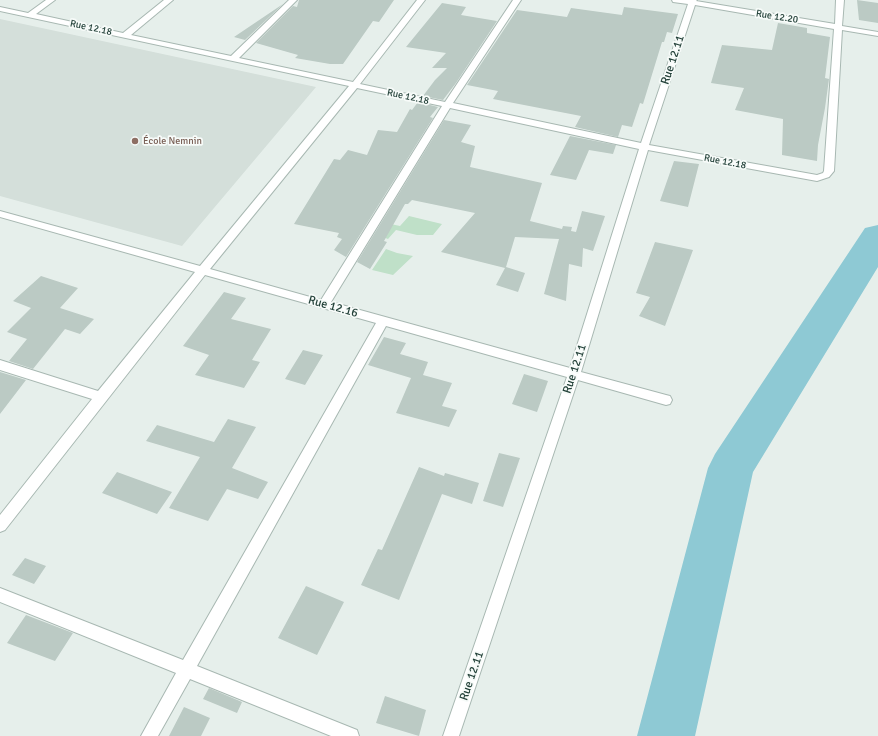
<!DOCTYPE html>
<html>
<head>
<meta charset="utf-8">
<style>
  body { margin:0 }
  canvas { display:block; background:#e6efeb }
</style>
</head>
<body>
<canvas width="878" height="736"></canvas>
<script>
const g = document.querySelector('canvas').getContext('2d');
g.lineJoin = 'round';
function paint(path, color) { g.fillStyle = color; g.fill(path, 'evenodd'); }
const poly = rows => new Path2D(rows.map(r => 'M' + r).join(''));
function trace(path, color, width, dash) { g.strokeStyle = color; g.lineWidth = width; g.lineCap = dash ? 'butt' : 'round'; g.setLineDash(dash || []); g.stroke(path); }
function label(font, color, halo, rows, align = 'center') {
  g.font = font + ' Signika,sans-serif'; g.lineWidth = 3.5; g.setLineDash([]); g.textBaseline = 'middle'; g.strokeStyle = halo; g.fillStyle = color; for (const [text, x, y, turn = 0] of rows) {
    g.save(); g.translate(x, y); g.rotate((+turn || 0) * Math.PI / 180); g.textAlign = isNaN(turn) ? turn : align; if (halo) g.strokeText(text, 0, 0); g.fillText(text, 0, 0); g.restore();
  }
}
const built = poly([
  [0,20,0,19,316,87,182,246,0,196]
]);
const green = poly([
  [409,216,442,224,433,235,417,235,396,230,388,239,375,234,386,223,400,226],
  [386,249,397,253,413,256,393,275,372,270]
]);
const river = poly([
  [878,225,878,267,753,472,695,736,637,736,708,468,715,454,865,228,878,225]
]);
const building = poly([
  [299,0,394,0,379,22,373,21,343,64,330,64,295,58,298,55,256,43,293,6,297,7],
  [857,0,878,3,878,23,859,20],
  [442,3,466,7,461,15,497,21,456,83,443,100,423,96,435,80,447,68,432,68,446,53,406,47],
  [283,4,245,40,234,37],
  [624,7,678,14,672,33,667,32,664,42,662,42,643,104,640,103,632,127,622,125,618,137,575,127,581,116,493,99,498,91,467,85,517,10,567,17,571,8,622,15],
  [778,23,807,28,807,33,830,37,825,78,829,79,825,108,818,145,817,161,782,155,783,119,735,110,744,88,711,83,722,45,772,50],
  [418,102,438,107,430,117,433,118,346,257,334,250,342,239,337,237,339,233,294,224,334,159,340,160,348,150,367,155,378,130,397,132,410,109,412,110],
  [444,120,471,125,461,142,475,146,470,167,542,183,530,221,562,229,563,226,572,227,571,231,576,232,582,211,605,216,593,251,583,248,582,267,569,264,566,301,544,294,559,239,515,237,506,267,525,273,518,292,496,285,505,268,441,252,475,213,412,200,408,204,405,204,384,241,387,242,370,269,357,262],
  [570,136,616,145,613,154,589,150,576,180,550,175],
  [674,161,699,164,688,207,660,201],
  [655,242,693,250,665,326,639,316,650,297,636,293],
  [41,276,78,288,60,308,94,319,80,334,65,329,33,369,9,361,27,339,7,332,31,308,13,301],
  [224,292,246,298,231,319,271,329,252,360,260,362,244,388,195,375,209,355,183,346],
  [384,337,406,343,400,354,428,362,423,375,452,383,442,406,457,410,449,427,396,413,411,378,368,365],
  [303,350,323,355,305,385,285,379],
  [0,372,26,380,0,414],
  [524,374,548,381,537,412,512,404],
  [228,419,256,427,232,468,268,482,258,499,227,489,208,521,169,508,200,457,146,441,157,425,214,442],
  [499,453,520,458,503,507,483,501],
  [419,467,444,476,445,473,479,483,472,504,442,494,399,600,361,585,378,549,382,550],
  [117,472,172,492,157,514,102,493],
  [25,558,46,566,34,584,12,575],
  [306,586,344,602,317,655,278,638],
  [26,615,73,633,55,661,7,643],
  [209,688,242,702,237,713,203,699],
  [385,696,426,710,419,736,376,723],
  [184,707,210,718,201,736,169,736]
]);
const minor = poly([
  [46,0,55,0,36,14,123,33,164,0,173,0,131,35,231,56,289,0,297,0,239,58,353,82,417,0,425,0,360,84,445,102,513,0,521,0,453,103,641,143,688,4,673,2,672,0,697,0,696,1,835,24,836,0,844,0,842,26,878,32,878,36,842,30,834,171,829,177,817,181,648,150,581,372,666,395,670,396,672,400,670,404,666,405,578,380,459,736,443,736,567,377,386,326,197,666,357,730,359,736,331,736,190,679,158,736,141,736,176,673,0,602,0,588,183,660,376,323,205,275,5,530,0,532,0,515,92,399,0,370,0,360,98,391,195,272,0,217,0,211,200,266,349,86,0,11,0,7,28,13,46,0],
  [695,5,834,29,824,171,823,173,817,175,649,145,695,5],
  [357,88,442,106,321,300,210,269,357,88],
  [450,108,639,149,570,368,331,302,450,108]
]);
const markers = [
  [135,141,4,"#8d6e63"]
];
const farStreetnames = [
  ["Rue 12.20",777,17,9],
  ["Rue 12.18",91,28,12],
  ["Rue 12.18",408,97,12],
  ["Rue 12.18",725,162,11]
];
const farEducationnames = [
  ["École Nemnin",143,141]
];
const streetNames = [
  ["Rue 12.11",673,60,-72],
  ["Rue 12.16",333,307,16],
  ["Rue 12.11",575,369,-72],
  ["Rue 12.11",472,676,-71]
];
paint(built, '#d4dfda');
paint(green, '#bfe0c8');
paint(river, '#8ec9d4');
paint(building, '#bbcac4');
trace(minor, '#a8b8b2', 2);
paint(minor, '#fff');
for (const [x, y, r, color] of markers) { const dot = new Path2D(); dot.arc(x, y, r, 0, 2 * Math.PI); g.fillStyle = color; g.fill(dot); trace(dot, '#f7fbf9', 1.5); }
label('10px', '#24423a', '#f7fbf9', farStreetnames);
label('10px', '#785e54', '#f7fbf9', farEducationnames, 'left');
label('12px', '#24423a', '#f7fbf9', streetNames);
</script>
</body>
</html>
